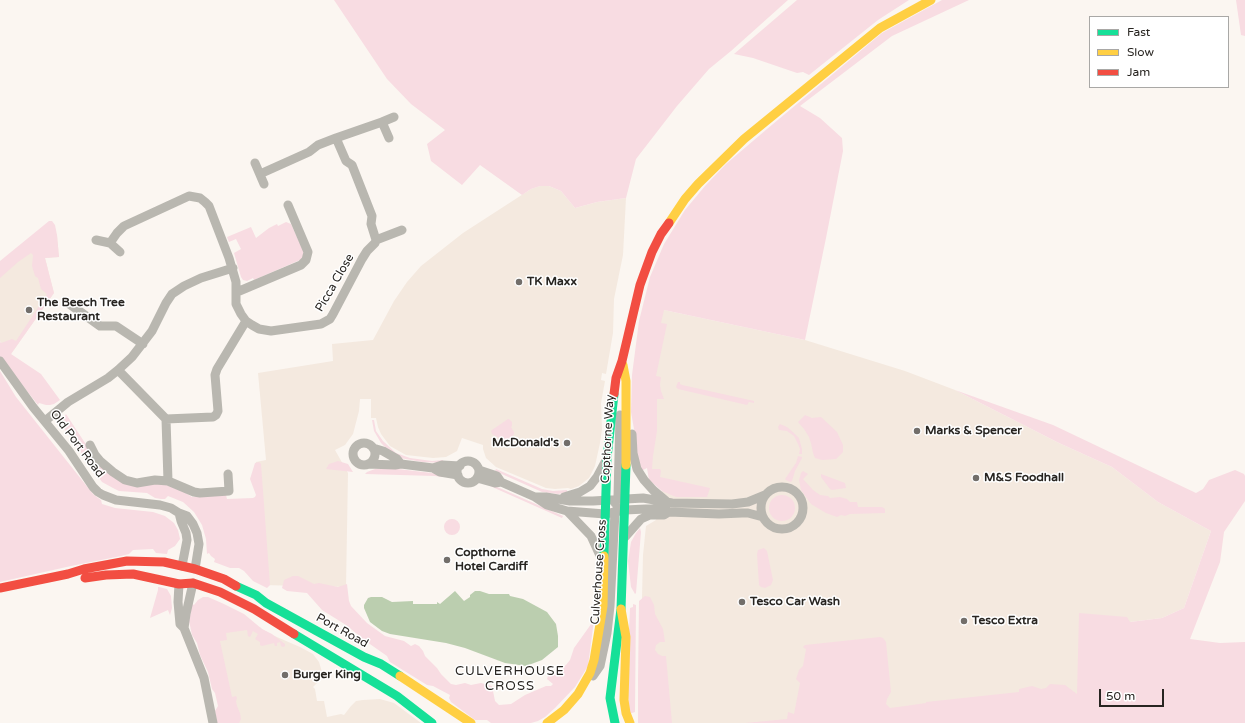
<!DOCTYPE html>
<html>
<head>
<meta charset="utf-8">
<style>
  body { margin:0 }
  #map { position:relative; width:1245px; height:723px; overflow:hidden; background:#fbf6f1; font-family:"Varela Round",sans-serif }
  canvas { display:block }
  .legend { position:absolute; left:1089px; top:16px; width:140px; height:72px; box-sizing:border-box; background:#fff; border:1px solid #a9a8a6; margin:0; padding:5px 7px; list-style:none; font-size:12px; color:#282521 }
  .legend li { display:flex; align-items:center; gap:8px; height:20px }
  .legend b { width:20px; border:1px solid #a9a8a6 }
  .scale { position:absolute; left:1099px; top:689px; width:65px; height:18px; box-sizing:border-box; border:2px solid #282521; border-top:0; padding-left:5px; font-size:12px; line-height:14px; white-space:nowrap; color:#282521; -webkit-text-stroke:3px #fff; paint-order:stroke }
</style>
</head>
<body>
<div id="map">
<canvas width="1245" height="723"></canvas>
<ul class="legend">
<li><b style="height:5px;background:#16e098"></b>Fast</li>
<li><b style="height:5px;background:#ffcf43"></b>Slow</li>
<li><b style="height:5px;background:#f24e42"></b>Jam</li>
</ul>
<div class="scale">50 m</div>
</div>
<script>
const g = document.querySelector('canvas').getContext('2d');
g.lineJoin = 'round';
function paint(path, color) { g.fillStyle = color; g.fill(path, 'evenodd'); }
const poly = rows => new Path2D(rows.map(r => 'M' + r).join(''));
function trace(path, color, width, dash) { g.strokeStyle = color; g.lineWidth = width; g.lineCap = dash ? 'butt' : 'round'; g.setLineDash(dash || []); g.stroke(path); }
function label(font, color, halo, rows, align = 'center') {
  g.font = font + ' "Varela Round",sans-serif'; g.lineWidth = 3; g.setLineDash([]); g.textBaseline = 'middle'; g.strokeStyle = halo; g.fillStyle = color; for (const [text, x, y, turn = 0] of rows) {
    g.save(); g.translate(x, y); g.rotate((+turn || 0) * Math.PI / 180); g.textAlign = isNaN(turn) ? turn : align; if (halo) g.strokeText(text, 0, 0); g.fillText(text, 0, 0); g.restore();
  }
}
const built = poly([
  [540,186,549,186,561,191,575,208,597,202,626,198,623,255,614,299,613,333,606,374,602,373,601,380,605,381,601,403,602,429,600,443,595,466,589,478,579,486,571,489,568,488,555,489,546,488,496,467,486,458,483,449,483,445,462,438,457,451,446,457,433,458,406,455,390,446,381,434,378,427,376,418,371,418,371,399,360,399,359,411,353,434,345,445,335,450,348,473,346,587,262,585,259,497,256,462,266,460,258,373,333,361,332,344,373,340,394,301,407,282,421,266,463,233,531,189],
  [51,224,57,235,59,257,45,258,54,293,11,354,6,350,0,341,0,267],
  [650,307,805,340,905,371,955,390,1059,443,1112,467,1158,502,1211,531,1184,608,1162,618,1130,622,1078,694,888,723,646,723,640,683,643,555,646,526,656,520,662,490,646,462],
  [260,627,262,629,270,634,300,647,313,654,319,662,322,672,321,677,319,681,313,687,315,689,317,701,324,701,327,717,341,714,344,715,351,706,356,701,363,700,380,699,394,703,421,723,229,723,213,629]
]);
const green = poly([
  [334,0,788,0,731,51,709,69,677,106,636,159,626,198,597,202,575,208,561,191,549,186,540,186,531,189,522,195,480,165,462,185,431,161,427,144,445,130,411,104,387,79],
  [797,0,909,0,878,20,809,75,803,72,797,73,753,58,734,54],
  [942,0,969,0,892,36,800,106,820,118,842,138,843,151,826,238,805,340,664,310,661,323,667,324,656,376,661,377,660,385,661,391,664,399,657,399,657,431,653,456,652,469,660,469,661,471,660,477,710,488,707,497,676,497,662,491,649,480,647,468,641,471,638,465,635,435,631,412,632,375,639,321,650,277,664,244,685,210,705,186,726,164,767,129,882,33],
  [1236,0,1245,0,1245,36,1241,35],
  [49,221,52,221,55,225,57,235,59,257,45,258,54,293,11,354,41,374,60,400,54,404,50,405,46,405,39,403,38,405,0,357,0,341,1,343,12,339,16,341,47,294,41,289,38,278,35,276,32,266,33,255,31,253,18,262,0,278,0,261],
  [286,222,291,224,303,250,304,256,300,260,254,280,253,278,247,281,243,280,241,277,234,253,241,249,236,239,229,242,227,237,251,227,256,238,269,228,277,224,278,226],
  [0,371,16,397,93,494,101,500,102,504,115,508,153,512,165,516,174,523,178,530,180,539,175,546,168,550,167,554,156,553,153,549,133,550,129,554,121,556,71,566,0,582],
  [678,382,680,382,680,384,682,385,754,401,754,403,749,402,747,405,678,389,676,387],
  [955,390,1053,425,1196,493,1203,489,1209,480,1235,470,1244,474,1245,476,1245,501,1224,532,1220,562,1190,639,1220,643,1245,642,1245,723,745,723,787,719,788,712,794,714,800,683,796,679,799,670,803,666,806,649,804,648,803,647,805,645,880,637,883,638,886,642,891,692,887,699,886,704,890,708,905,706,926,703,926,702,1019,692,1019,689,1032,686,1041,689,1046,688,1050,684,1065,685,1077,694,1079,613,1127,617,1130,622,1162,618,1184,608,1211,531,1158,502,1112,467,1059,443],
  [66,414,85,443,114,478,162,483,184,492,192,497,222,494,226,495,227,499,253,498,255,497,256,495,250,479,255,463,259,462,261,464,270,585,267,588,253,581,244,571,239,568,230,568,214,562,215,559,211,556,209,553,207,554,206,539,202,525,194,512,183,502,168,496,165,499,161,499,155,498,147,493,119,491,113,488,102,482,63,427,63,419],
  [805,415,812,418,821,417,837,432,843,445,843,452,836,459,822,460,815,458,813,453,811,443,809,437,804,429,798,422],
  [508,419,509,419,512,422,512,426,511,427,514,432,514,434,509,440,501,439,492,434,491,431,492,430],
  [372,420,374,420,376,431,383,441,396,453,410,458,432,461,443,460,444,463,422,462,400,458,385,447,381,443,374,431],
  [780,424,787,427,794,433,799,438,802,449,802,454,799,454,800,449,798,444,794,436,787,431,779,430,778,427],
  [798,456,802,457,802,458,795,471,792,481,790,482,786,480,785,479,796,463],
  [338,461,348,464,353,472,326,469,329,464],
  [375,469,398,469,432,473,443,475,442,477,435,476,365,474,367,472],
  [496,469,542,489,553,491,567,490,567,492,558,494,542,492,495,471],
  [803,471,808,474,803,479,813,490,820,495,828,496,830,498,840,497,847,499,850,502,857,502,858,507,882,507,885,509,885,513,850,514,845,516,841,515,837,517,826,513,811,504,801,490,799,480,801,473],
  [821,474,845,483,846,488,832,490,830,489,821,477],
  [490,486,495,486,563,516,562,518],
  '769 508a13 13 0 1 1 26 0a13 13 0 1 1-26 0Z',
  '444 527a8 8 0 1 1 16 0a8 8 0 1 1-16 0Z',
  [640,528,641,532,636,593,635,594,631,587,628,561,631,542,636,533],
  [764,548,767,551,773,580,771,585,765,588,761,587,759,585,757,554,758,550],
  [293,576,298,576,314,584,319,583,338,587,347,584,349,601,351,606,367,623,385,636,404,641,411,646,415,644,419,646,423,651,425,656,437,668,441,674,451,684,456,685,465,683,471,685,481,683,492,686,495,701,499,705,511,704,525,695,546,686,551,686,553,684,547,679,548,676,566,665,570,660,574,648,594,620,588,666,575,687,555,708,545,717,538,721,531,723,491,723,487,720,475,720,451,702,449,698,450,695,433,686,427,685,390,662,387,656,367,642,346,625,322,610,307,593,287,591,282,588,284,580],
  [158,587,159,587,167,589,171,596,172,608,170,615,168,610,150,618,158,590],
  [645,596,650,597,654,605,655,614,663,629,665,642,660,642,656,645,655,650,658,654,662,656,666,656,672,723,638,723,638,680,639,601],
  [203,597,208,597,224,604,244,614,262,629,272,634,285,644,285,646,283,647,281,646,280,642,277,643,277,646,275,646,274,643,262,646,260,645,260,642,255,639,258,634,253,631,250,637,248,636,247,630,226,633,227,640,220,641,232,697,236,696,237,698,236,701,237,706,240,713,241,719,239,723,217,723,215,711,218,706,215,693,212,689,208,672,200,655,197,643,192,635,189,621,192,604,194,605,198,600],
  [633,604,636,605,635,710,635,712,629,714,627,675,630,608,633,607]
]);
const water = poly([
  [455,591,464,601,470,597,470,595,475,591,480,591,489,594,509,594,510,596,523,599,547,612,556,624,558,636,558,647,542,660,526,666,505,663,465,648,446,643,390,634,382,631,370,622,364,608,364,605,368,598,371,597,382,597,392,602,413,601,413,604,437,604,437,602,440,604]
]);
const street = poly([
  [389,138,382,122,394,117],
  [255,163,264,184],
  [260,174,309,152,318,145,336,138],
  [96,240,110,243,120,252],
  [376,240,371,224,372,216,352,165,346,161,336,138,382,122],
  [110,243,117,233,124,226,189,196,200,198,205,202,209,206,229,258,236,282,236,304,241,314,246,321,252,325,259,329,271,331,321,324,330,319,333,314,362,259,367,251,375,243,376,240,402,230],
  [237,292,301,265,306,260,308,252,288,205],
  [68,303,100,326,116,326,143,344],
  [0,361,33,407,69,451,93,487,98,492,103,495,116,500,160,505,171,508,179,513,187,516,193,524,197,533,199,544,195,569],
  [118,370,166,419,213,417,216,415,218,411,215,375,217,369,246,321],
  [166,419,168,481,194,492,200,493,229,491,228,474],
  [45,421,68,402,108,378,118,370,132,357,152,331,166,303,172,294,184,286,201,278,233,268],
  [632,434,633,453,637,469,644,480,653,490,666,501],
  '353 454a11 11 0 1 1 22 0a11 11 0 1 1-22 0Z',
  [90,445,95,455,100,461,113,472,125,480,137,483,155,480,168,481],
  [373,448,383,451,397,459,401,464],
  '457 472a11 11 0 1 1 22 0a11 11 0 1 1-22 0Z',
  [368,464,395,465,401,464,433,468,440,472,458,475],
  [433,468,442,465,460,466],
  [479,470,497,476,501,482,535,497,547,505,567,511,605,514,625,510,646,509,664,509,669,512],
  [477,478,495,483,501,482],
  '761 508a21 21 0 1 1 42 0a21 21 0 1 1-42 0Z',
  [535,497,546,497,570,501,593,501,643,498,672,503,732,504,748,502,765,495],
  [564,497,580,492,590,486,597,477,605,462],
  [615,503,618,496,620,415],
  [567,511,591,536,602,560],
  [179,513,181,521,186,533,187,540,182,566],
  [625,537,641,519,650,515,664,515,669,512,719,514,742,513,748,513,763,517],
  [179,584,178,602,180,624,184,628,204,678,213,723],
  [184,628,186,614,193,583],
  [593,676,600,666,607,633,610,606,615,512,618,507]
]);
const fast = poly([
  [604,556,607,458,614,394],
  [236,586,256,595,266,603,364,657,381,664,400,676],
  [294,634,397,696,432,723],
  [615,723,610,698,621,609,626,465]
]);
const slow = poly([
  [669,223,685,199,698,184,744,139,880,28,931,0],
  [623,365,626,381,626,465],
  [621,609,626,637,624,700,626,713,630,723],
  [400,676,471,723],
  [547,723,564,710,578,694,590,673,594,660,603,606,604,556]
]);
const jam = poly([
  [614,394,616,378,622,361,640,285,652,252,661,234,669,223],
  [85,578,106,575,133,574,179,584,193,583,220,592,254,609,294,634],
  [0,588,68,574,84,569,127,561,164,562,195,569,224,579,236,586]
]);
const markers = [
  [519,282,4,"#726e6a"],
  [29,310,4,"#726e6a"],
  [917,431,4,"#726e6a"],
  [567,443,4,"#726e6a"],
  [976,478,4,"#726e6a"],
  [447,560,4,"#726e6a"],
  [742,602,4,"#726e6a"],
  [964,621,4,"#726e6a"],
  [285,675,4,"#726e6a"]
];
const poiNames = [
  ["TK Maxx",527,282],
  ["The Beech Tree",37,303],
  ["Restaurant",37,317],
  ["Marks & Spencer",925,431],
  ["McDonald's",559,443,"right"],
  ["M&S Foodhall",984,478],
  ["Copthorne",455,553],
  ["Hotel Cardiff",455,567],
  ["Tesco Car Wash",750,602],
  ["Tesco Extra",972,621],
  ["Burger King",293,675]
];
const streetNames = [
  ["Picca Close",335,283,-60],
  ["Copthorne Way",608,439,-87],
  ["Old Port Road",77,444,53],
  ["Culverhouse Cross",599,572,-86],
  ["Port Road",342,631,29]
];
const neighbourhoodNames = [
  ["CULVERHOUSE",510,672],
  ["CROSS",510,687]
];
paint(built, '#f4e9df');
paint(green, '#f8dce2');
paint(water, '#bbceaf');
trace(street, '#b9b7b0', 9);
trace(fast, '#16e098', 9);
trace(slow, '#ffcf43', 9);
trace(jam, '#f24e42', 9);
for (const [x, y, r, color] of markers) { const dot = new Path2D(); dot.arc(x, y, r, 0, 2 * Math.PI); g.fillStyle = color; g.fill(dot); trace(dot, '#fff', 1.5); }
label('bold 12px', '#282521', '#fff', poiNames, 'left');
label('12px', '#282521', '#fff', streetNames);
g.letterSpacing = '1px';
label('13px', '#282521', '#fff', neighbourhoodNames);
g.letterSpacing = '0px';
</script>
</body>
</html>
